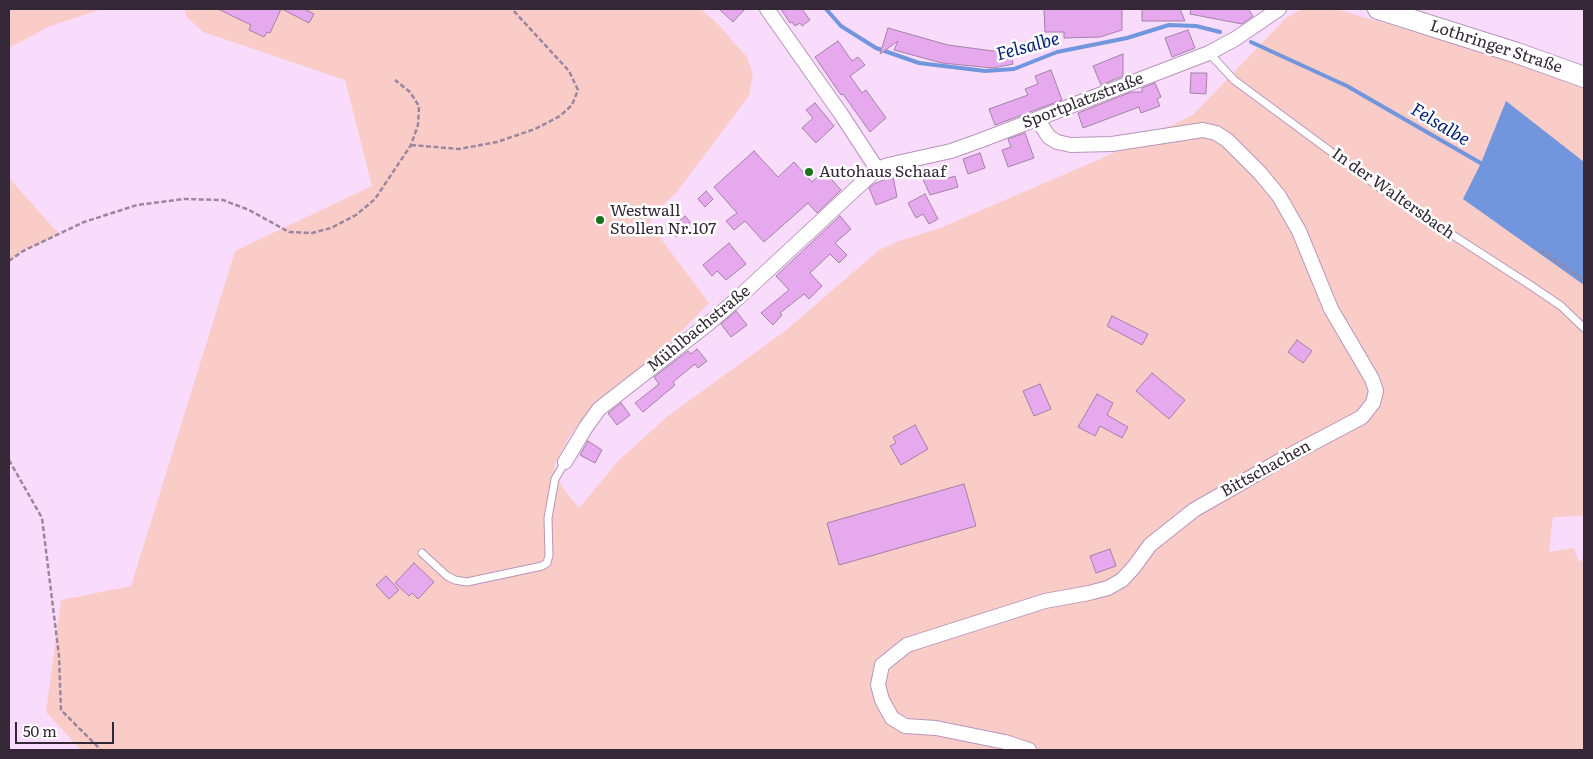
<!DOCTYPE html>
<html>
<head>
<meta charset="utf-8">
<style>
  body { margin:0 }
  #map { position:relative; width:1593px; height:759px; overflow:hidden; background:#f9dcfc; font-family:Literata,serif }
  canvas { display:block }
  .frame { position:absolute; inset:0; border:10px solid #342736; pointer-events:none }
  .scale { position:absolute; left:15px; top:722px; width:99px; height:22px; box-sizing:border-box; border:2px solid #342736; border-top:0; padding-left:6px; font-size:15px; line-height:18px; white-space:nowrap; color:#342736; -webkit-text-stroke:4px #fff; paint-order:stroke }
</style>
</head>
<body>
<div id="map">
<canvas width="1593" height="759"></canvas>
<div class="frame"></div>
<div class="scale">50 m</div>
</div>
<script>
const g = document.querySelector('canvas').getContext('2d');
g.lineJoin = 'round';
function paint(path, color) { g.fillStyle = color; g.fill(path, 'evenodd'); }
const poly = rows => new Path2D(rows.map(r => 'M' + r).join(''));
function trace(path, color, width, dash) { g.strokeStyle = color; g.lineWidth = width; g.lineCap = dash ? 'butt' : 'round'; g.setLineDash(dash || []); g.stroke(path); }
function label(font, color, halo, rows, align = 'center') {
  g.font = font + ' Literata,serif'; g.lineWidth = 5; g.setLineDash([]); g.textBaseline = 'middle'; g.strokeStyle = halo; g.fillStyle = color; for (const [text, x, y, turn = 0] of rows) {
    g.save(); g.translate(x, y); g.rotate((+turn || 0) * Math.PI / 180); g.textAlign = isNaN(turn) ? turn : align; if (halo) g.strokeText(text, 0, 0); g.fillText(text, 0, 0); g.restore();
  }
}
const green = poly([
  [9,9,103,9,50,26,9,48],
  [185,9,700,9,716,22,747,57,753,74,749,96,676,193,653,213,650,224,709,303,669,344,591,408,569,437,554,466,562,487,579,508,619,460,668,416,785,331,879,250,899,241,940,228,1100,159,1193,115,1286,18,1302,9,1336,9,1509,60,1584,89,1584,516,1553,517,1549,552,1574,548,1578,561,1584,560,1584,750,81,750,46,712,61,600,131,586,235,251,372,186,345,80,203,32,186,16],
  [9,178,59,234,23,251,9,261]
]);
const water = poly([
  [1506,101,1584,162,1584,285,1463,199,1481,163]
]);
const stream = poly([
  [826,9,841,26,876,48,919,63,985,71,1014,69,1057,52,1127,38,1169,25,1196,26,1220,32],
  [1251,42,1347,86,1484,165]
]);
const building = poly([
  [218,9,281,9,270,33,267,32,264,37,249,30,251,25,218,9],
  [282,9,304,9,314,14,309,23,282,9],
  [719,9,745,9,733,22,719,9],
  [781,9,802,9,810,20,802,26,800,23,795,26,792,22,790,23,781,9],
  [1044,9,1122,9,1122,30,1100,37,1064,38,1064,32,1045,32,1044,9],
  [1142,9,1180,9,1185,21,1142,21,1142,9],
  [1191,9,1248,9,1253,16,1242,24,1190,14,1191,9],
  [888,28,948,45,993,51,1010,48,1013,64,993,68,942,63,894,50,898,41,880,54,888,28],
  [1188,30,1195,48,1172,57,1165,38,1188,30],
  [838,41,852,61,858,57,865,65,850,76,862,93,866,90,886,118,870,132,843,94,841,95,815,57,838,41],
  [1123,54,1123,76,1101,85,1093,66,1123,54],
  [1051,70,1062,100,995,125,989,109,1028,95,1025,89,1038,84,1035,76,1051,70],
  [1191,73,1207,73,1206,94,1190,93,1191,73],
  [1155,83,1161,97,1157,99,1160,106,1141,113,1139,107,1083,128,1078,113,1131,92,1142,92,1142,88,1155,83],
  [815,103,834,126,816,143,802,128,813,118,806,110,815,103],
  [1025,133,1034,158,1008,167,1002,150,1011,147,1008,139,1025,133],
  [754,151,778,177,794,162,812,182,824,171,841,190,817,213,808,203,764,242,745,221,734,230,726,221,737,213,714,187,754,151],
  [980,153,985,168,968,174,963,159,980,153],
  [942,170,945,179,955,176,958,187,930,195,922,177,942,170],
  [893,176,897,197,876,205,869,188,874,184,893,176],
  [706,191,713,199,705,207,698,199,706,191],
  [925,194,938,219,929,224,923,214,916,218,908,203,925,194],
  [685,216,692,224,676,237,669,229,685,216],
  [840,216,851,229,835,243,847,255,839,263,830,254,810,273,822,286,809,299,804,294,780,313,782,315,773,325,761,313,789,290,776,276,840,216],
  [729,243,746,264,726,280,717,271,712,276,703,265,729,243],
  [736,311,747,325,731,337,721,324,736,311],
  [1112,316,1148,334,1142,345,1107,326,1112,316],
  [1297,340,1312,351,1303,363,1288,352,1297,340],
  [697,349,707,361,698,368,695,364,673,382,675,385,643,412,635,403,659,384,654,377,688,351,691,354,697,349],
  [1152,373,1185,400,1169,419,1136,391,1152,373],
  [1040,384,1051,409,1034,416,1023,391,1040,384],
  [1097,394,1113,403,1107,415,1128,427,1122,438,1100,426,1095,436,1078,427,1097,394],
  [621,403,630,415,617,425,608,413,621,403],
  [915,425,928,449,901,465,890,446,896,443,893,437,915,425],
  [588,441,602,450,595,463,580,455,588,441],
  [964,484,976,526,839,565,827,523,964,484],
  [1110,549,1116,566,1096,573,1090,556,1110,549],
  [414,563,434,582,418,599,412,593,409,596,395,583,414,563],
  [386,576,399,590,389,599,376,585,386,576]
]);
const path = poly([
  [411,145,459,149,497,142,535,129,560,116,572,105,578,90,569,71,512,9],
  [1541,250,1584,280],
  [9,261,23,251,84,222,137,205,184,199,223,200,249,210,289,232,312,233,331,228,356,215,375,199,411,145,418,125,419,106,410,92,395,80],
  [9,460,42,518,59,656,61,710,101,750]
]);
const service = poly([
  [1209,53,1234,80,1380,188,1530,285,1561,306,1584,328],
  [422,553,447,576,455,580,467,582,542,566,547,563,549,555,548,518,555,479,565,462]
]);
const minor = poly([
  [767,9,841,114,877,169],
  [565,462,586,427,599,409,708,324,737,299,877,169,888,165,951,151,979,141,1209,53,1235,39,1279,9],
  [1029,750,1005,742,936,728,905,726,892,718,882,700,878,685,882,665,907,645,1045,601,1089,593,1108,588,1122,580,1134,567,1150,545,1194,510,1281,460,1362,417,1373,403,1376,391,1372,379,1331,309,1299,231,1279,196,1260,173,1227,140,1216,133,1203,130,1112,144,1071,145,1057,142,1049,137,1037,119]
]);
const secondary = poly([
  [1378,9,1517,53,1584,77]
]);
const markers = [
  [809,172,5,"#1a711c"],
  [600,220,5,"#1a711c"]
];
const streetNames = [
  ["Lothringer Straße",1496,47,18],
  ["Sportplatzstraße",1083,101,-21],
  ["In der Waltersbach",1393,194,35],
  ["Mühlbachstraße",699,329,-39],
  ["Bittschachen",1266,469,-29]
];
const poiNames = [
  ["Autohaus Schaaf",819,172],
  ["Westwall",610,211],
  ["Stollen Nr.107",610,229]
];
const waterNames = [
  ["Felsalbe",1028,47,-15],
  ["Felsalbe",1440,125,31]
];
paint(green, '#faccc8');
paint(water, '#7196de');
trace(stream, '#7196de', 4);
paint(building, '#e7a9ee');
trace(building, '#a381a7', 1);
trace(service, '#b795bb', 9);
trace(minor, '#b795bb', 16);
trace(secondary, '#b795bb', 22);
trace(path, '#9b869e', 2.5, [5, 2.5]);
trace(service, '#fff', 7);
trace(minor, '#fff', 14);
trace(secondary, '#fff', 20);
for (const [x, y, r, color] of markers) { const dot = new Path2D(); dot.arc(x, y, r, 0, 2 * Math.PI); g.fillStyle = color; g.fill(dot); trace(dot, '#fff', 2); }
label('16px', '#342736', '#fff', streetNames);
label('16px', '#342736', '#fff', poiNames, 'left');
label('italic 18px', '#001d70', '#fff', waterNames);
</script>
</body>
</html>
